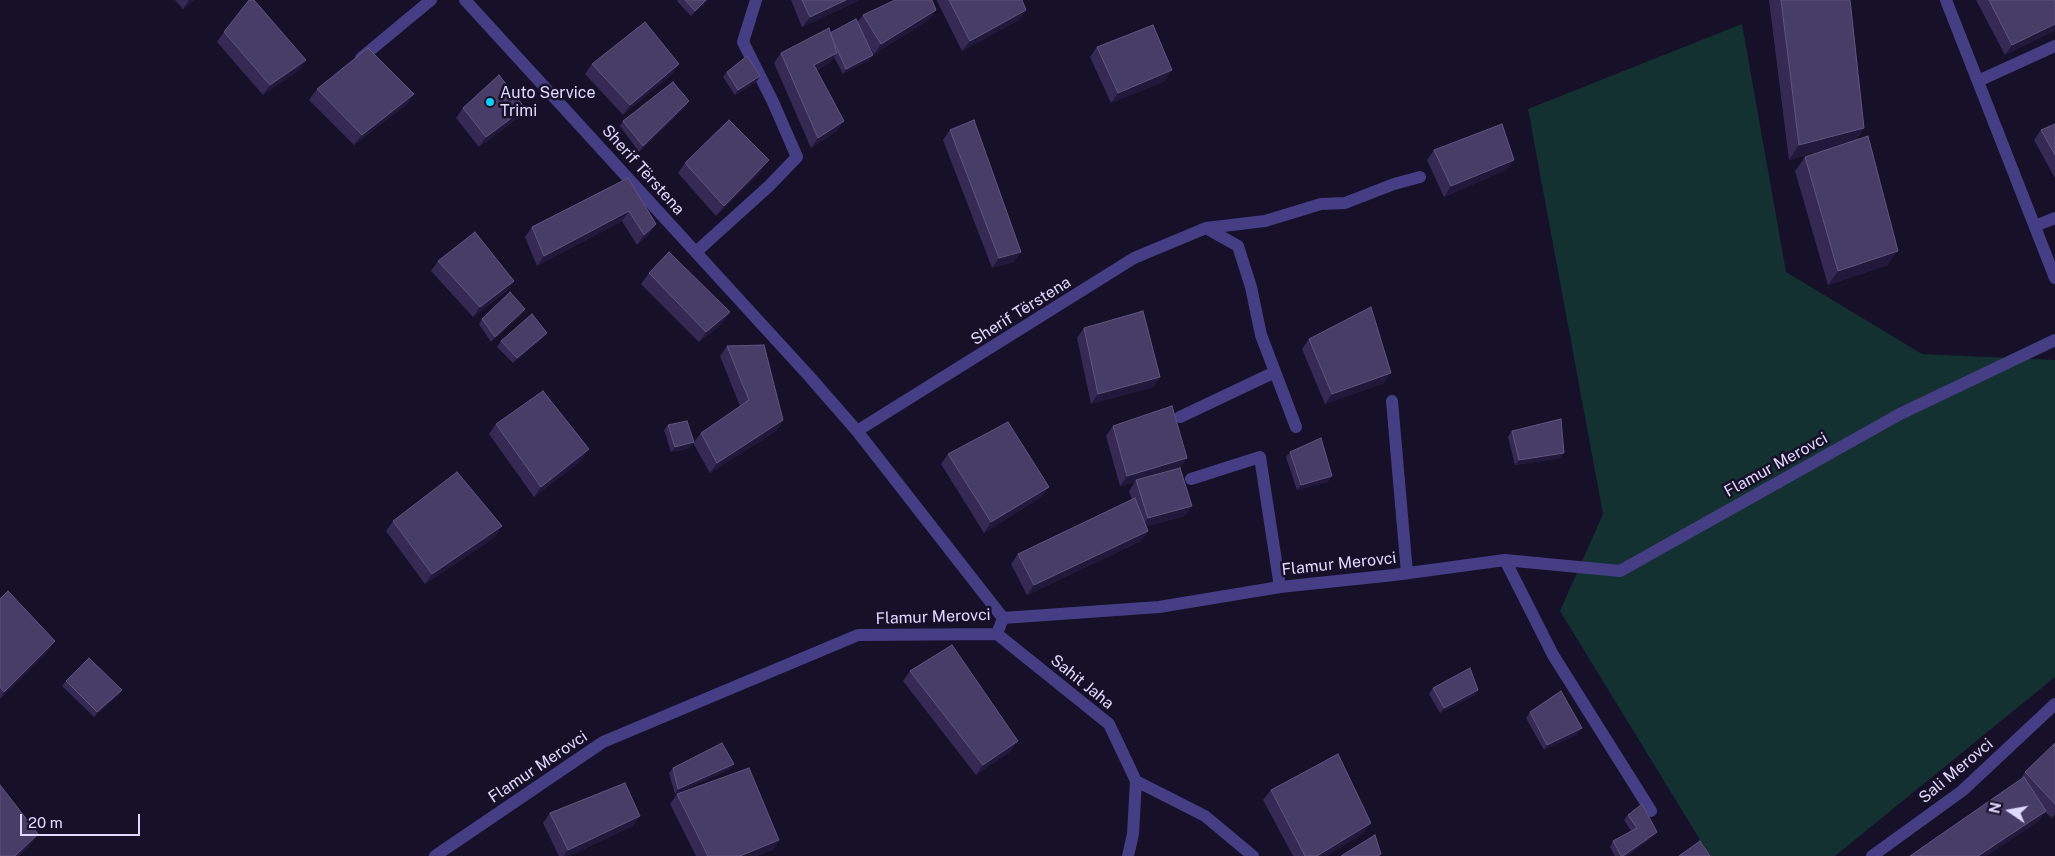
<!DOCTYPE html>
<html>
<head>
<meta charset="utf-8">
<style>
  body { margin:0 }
  #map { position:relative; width:2055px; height:856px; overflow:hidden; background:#161128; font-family:"Public Sans",sans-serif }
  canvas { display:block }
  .north { position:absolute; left:1985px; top:786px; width:50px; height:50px; -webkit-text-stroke:4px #161128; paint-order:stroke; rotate:282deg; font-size:14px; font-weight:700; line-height:20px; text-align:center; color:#e0d9fe }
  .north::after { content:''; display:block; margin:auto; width:18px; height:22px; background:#e0d9fe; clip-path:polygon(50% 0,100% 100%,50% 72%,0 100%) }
  .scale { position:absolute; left:20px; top:814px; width:120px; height:22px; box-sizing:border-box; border:2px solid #e0d9fe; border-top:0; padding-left:6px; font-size:15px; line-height:18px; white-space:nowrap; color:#e0d9fe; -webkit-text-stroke:4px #161128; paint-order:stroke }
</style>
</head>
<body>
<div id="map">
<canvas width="2055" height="856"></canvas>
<div class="north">N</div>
<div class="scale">20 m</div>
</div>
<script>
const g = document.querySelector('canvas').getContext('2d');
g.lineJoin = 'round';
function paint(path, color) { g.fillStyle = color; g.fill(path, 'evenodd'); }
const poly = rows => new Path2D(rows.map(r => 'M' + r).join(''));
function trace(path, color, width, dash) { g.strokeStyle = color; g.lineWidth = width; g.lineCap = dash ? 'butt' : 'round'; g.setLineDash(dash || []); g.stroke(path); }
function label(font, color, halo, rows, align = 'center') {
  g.font = font + ' "Public Sans",sans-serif'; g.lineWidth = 5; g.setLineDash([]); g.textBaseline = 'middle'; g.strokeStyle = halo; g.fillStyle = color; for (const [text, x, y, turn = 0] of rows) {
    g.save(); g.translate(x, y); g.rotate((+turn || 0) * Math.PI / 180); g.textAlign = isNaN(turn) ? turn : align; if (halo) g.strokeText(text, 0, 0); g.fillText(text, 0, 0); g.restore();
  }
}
const green = poly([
  [1742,24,1786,272,1922,354,2055,360,2055,677,1835,856,1710,856,1560,611,1603,514,1528,109]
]);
const minor = poly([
  [465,0,809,376,857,431,1003,618],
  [1946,0,2055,278],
  [361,58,431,0],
  [1978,81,2055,46],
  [2035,226,2055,218],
  [1206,228,1265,221,1321,204,1345,203,1394,184,1420,177],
  [696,252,769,186,797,157,773,102,743,42,756,0],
  [1392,401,1407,573],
  [1180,417,1275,372],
  [857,431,1134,258,1206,228,1238,246,1251,287,1261,335,1296,427],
  [1191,479,1260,457,1280,587],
  [1505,560,1553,655,1651,811],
  [997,634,1109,724,1136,781,1133,834,1128,856],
  [1136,781,1205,816,1253,856],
  [435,856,603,742,858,635,997,634,1003,618,1159,607,1280,587,1394,575,1505,560,1620,571,1900,414,2055,340],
  [1872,856,1962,791,2055,704]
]);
const wall = poly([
  [175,0,194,0,183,9],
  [678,0,708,0,691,16,677,1],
  [791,0,860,0,802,27],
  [938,0,1022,0,1026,10,1019,20,962,51,937,1],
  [1769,0,1850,0,1864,128,1856,140,1888,265,1828,285,1795,171,1805,157,1827,149,1789,160],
  [1976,0,2054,0,2005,55],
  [863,15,929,20,874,54,866,40,873,55,869,60,843,74,834,57,830,63,816,70,837,131,811,148,774,63,781,53,830,33,857,23],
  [224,32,299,70,263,95,217,42],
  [1097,47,1165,81,1111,103,1090,57],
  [592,64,679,64,672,74,623,115,585,74],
  [727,72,760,76,757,81,735,95,723,77],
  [317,89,407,104,354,145,309,100],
  [689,101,685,107,639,152,620,126,623,121],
  [463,108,518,118,479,147,456,118],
  [2055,124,2055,178,2034,140,2041,130],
  [950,130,1014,262,992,268,943,140],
  [1434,150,1514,160,1506,170,1444,197,1427,160],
  [685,163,762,170,716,216,678,173],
  [628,178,656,224,649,234,637,245,622,221,537,266,525,237,532,227],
  [438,261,514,281,507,291,473,317,431,271],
  [649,273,723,323,699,342,641,284],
  [525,309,521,315,491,342,479,324,482,319],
  [1084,328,1160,377,1153,387,1091,404,1077,338],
  [543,338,513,363,497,347,501,341],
  [1309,339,1384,383,1325,404,1302,349],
  [727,346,783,420,776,431,710,473,693,443,690,448,671,452,664,430,668,425,694,442,701,433,740,406,720,356],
  [496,424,582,460,534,497,489,434],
  [1113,426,1187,458,1180,468,1185,516,1146,526,1148,531,1141,541,1027,595,1011,564,1018,554,1132,500,1129,491,1135,482,1120,486,1106,436],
  [1512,431,1561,458,1515,465,1508,437],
  [1290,452,1328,482,1297,490,1286,457],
  [948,454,1049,487,1041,497,984,533,941,464],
  [393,521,502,526,495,537,425,584,386,531],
  [0,599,48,651,0,699],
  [910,671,1011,751,976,775,903,681],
  [66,681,122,690,118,695,94,717,62,686],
  [1433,688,1475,695,1440,713,1429,694],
  [1530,712,1578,734,1544,750,1526,718],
  [2055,743,2055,814,2052,818,2045,812,2039,821,1986,856,1910,856,2020,780,2025,772],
  [734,764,730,769,675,794,669,773,673,768],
  [1271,790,1364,833,1326,856,1293,856,1263,800],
  [677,794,779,840,772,850,757,856,696,856,670,804],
  [550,813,633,826,569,856,559,856,543,823],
  [1628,815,1657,832,1653,837,1627,856,1615,856,1610,847,1613,841,1631,831,1624,820]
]);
const shadedWall = poly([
  [189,0,194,0,183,9],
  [706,0,708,0,691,16,695,11],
  [846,0,860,0,802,27,810,17],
  [936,10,929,20,874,54,881,44],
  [1026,10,1019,20,962,51,970,41],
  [2055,24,2055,31,2005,55,2012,45],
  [837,53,830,63,806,75,814,65],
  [873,55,869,60,843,74,846,69],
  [306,60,299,70,263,95,270,85],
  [679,64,672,74,623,115,630,105],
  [1172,70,1165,81,1111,103,1118,93],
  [760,76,757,81,735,95,738,90],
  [414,94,407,104,354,145,362,135],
  [689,101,685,107,639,152,643,146],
  [525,108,518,118,479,147,486,137],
  [844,121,837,131,811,148,818,138],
  [1864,128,1854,142,1789,160,1799,145],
  [769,160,762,170,716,216,724,206],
  [1514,160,1506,170,1444,197,1451,186],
  [629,211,622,221,537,266,544,256],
  [656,224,649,234,637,245,644,235],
  [1898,251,1888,265,1828,285,1838,271],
  [1021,252,1014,262,992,268,999,258],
  [514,281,507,291,473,317,480,307],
  [525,309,521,315,491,342,495,337],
  [730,312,723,323,699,342,706,332],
  [547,333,543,338,513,363,517,358],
  [1391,373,1384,383,1325,404,1332,394],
  [1160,377,1153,387,1091,404,1098,394],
  [783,420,776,431,710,473,717,463],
  [694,442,690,448,671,452,675,447],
  [589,449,582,460,534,497,541,487],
  [1564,453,1561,458,1515,465,1519,460],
  [1187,458,1180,468,1136,480,1135,482,1120,486,1127,476],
  [1332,476,1328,482,1297,490,1301,485],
  [1049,487,1041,497,984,533,991,522],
  [1192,506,1185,516,1141,528,1148,518],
  [502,526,495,537,425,584,432,574],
  [1148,531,1141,541,1027,595,1034,585],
  [55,641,48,651,0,699,4,692],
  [122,690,118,695,94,717,97,712],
  [1478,690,1475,695,1440,713,1444,708],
  [1582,728,1578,734,1544,750,1547,745],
  [1018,741,1011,751,976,775,983,765],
  [734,764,730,769,675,794,678,789],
  [2046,811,2039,821,1986,856,1978,856],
  [640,816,633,826,569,856,563,856,568,850],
  [1371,823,1364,833,1326,856,1317,856],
  [1657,832,1653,837,1627,856,1623,856],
  [38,834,31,845,19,856,15,856],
  [779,840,772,850,757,856,740,856]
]);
const building = poly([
  [249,0,254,0,306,60,270,85,224,32,249,0],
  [685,0,706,0,695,11,685,0],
  [802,0,846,0,810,17,802,0],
  [895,0,932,0,936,10,881,44,863,15,895,0],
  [949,0,1022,0,1026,10,970,41,949,0],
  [1781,0,1850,0,1864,128,1799,145,1781,0],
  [1989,0,2054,0,2055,2,2055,24,2012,45,1989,0],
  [856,19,873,55,846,69,830,33,856,19],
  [645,22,679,64,630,105,592,64,645,22],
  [1153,25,1172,70,1118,93,1097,47,1153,25],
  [829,28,837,53,814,65,844,121,818,138,781,53,829,28],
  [368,48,414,94,362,135,317,89,368,48],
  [747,56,760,76,738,90,727,72,747,56],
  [499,75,525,108,486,137,463,108,499,75],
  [673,82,689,101,643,146,623,121,673,82],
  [729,120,769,160,724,206,685,163,729,120],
  [974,120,1021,252,999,258,950,130,974,120],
  [1502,124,1514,160,1451,186,1434,150,1502,124],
  [2055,124,2055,155,2041,130,2055,124],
  [1868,136,1898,251,1838,271,1805,157,1868,136],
  [628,178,656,224,644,235,629,211,544,256,532,227,628,178],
  [475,232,514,281,480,307,438,261,475,232],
  [669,252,730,312,706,332,649,273,669,252],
  [510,292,525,309,495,337,482,319,510,292],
  [1371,307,1391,373,1332,394,1309,339,1371,307],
  [1143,311,1160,377,1098,394,1084,328,1143,311],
  [532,314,547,333,517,358,501,341,532,314],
  [764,345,783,420,717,463,701,433,749,400,727,346,764,345],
  [543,391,589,449,541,487,496,424,543,391],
  [1172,406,1187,458,1127,476,1113,426,1172,406],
  [1561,419,1564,453,1519,460,1512,431,1561,419],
  [687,421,694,442,675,447,668,425,687,421],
  [1008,422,1049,487,991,522,948,454,1008,422],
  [1321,438,1332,476,1301,485,1290,452,1321,438],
  [1180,468,1192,506,1148,518,1136,480,1180,468],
  [457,472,502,526,432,574,393,521,457,472],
  [1135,498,1148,531,1034,585,1018,554,1135,498],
  [8,591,55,641,4,692,0,687,0,599,8,591],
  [952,645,1018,741,983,765,910,671,952,645],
  [89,658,122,690,97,712,66,681,89,658],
  [1470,668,1478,690,1444,708,1433,688,1470,668],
  [1561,691,1582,728,1547,745,1530,712,1561,691],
  [722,743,734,764,678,789,673,768,722,743],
  [2055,743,2055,804,2025,772,2055,743],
  [1338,754,1371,823,1317,856,1305,856,1271,790,1338,754],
  [749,768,779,840,740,856,708,856,677,794,749,768],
  [2024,777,2046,811,1978,856,1910,856,2024,777],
  [625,783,640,816,568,850,550,813,625,783],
  [0,785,38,834,15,856,0,856,0,785],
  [1642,804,1657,832,1623,856,1621,856,1613,841,1637,828,1628,815,1642,804],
  [1375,835,1381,854,1378,856,1341,856,1375,835],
  [1700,841,1710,856,1679,856,1700,841]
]);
const markers = [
  [490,102,5,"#0cd0f7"]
];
const poiNames = [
  ["Auto Service",500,93],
  ["Trimi",500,111]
];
const streetNames = [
  ["Sherif Tërstena",643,170,48],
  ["Sherif Tërstena",1021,311,-32],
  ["Flamur Merovci",1776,465,-29],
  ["Flamur Merovci",1339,564,-6],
  ["Flamur Merovci",933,617,-2],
  ["Sahit Jaha",1082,682,39],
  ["Flamur Merovci",538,767,-34],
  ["Sali Merovci",1956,771,-40]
];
paint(green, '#143132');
trace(minor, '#453e85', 12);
paint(wall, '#362a55');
paint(shadedWall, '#21183b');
paint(building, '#483d67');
trace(building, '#60557f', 1);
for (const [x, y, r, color] of markers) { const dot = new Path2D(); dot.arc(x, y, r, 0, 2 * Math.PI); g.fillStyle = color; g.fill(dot); trace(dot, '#161128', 2); }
label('16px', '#e0d9fe', '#161128', poiNames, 'left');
label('16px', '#e0d9fe', '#161128', streetNames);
</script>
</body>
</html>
